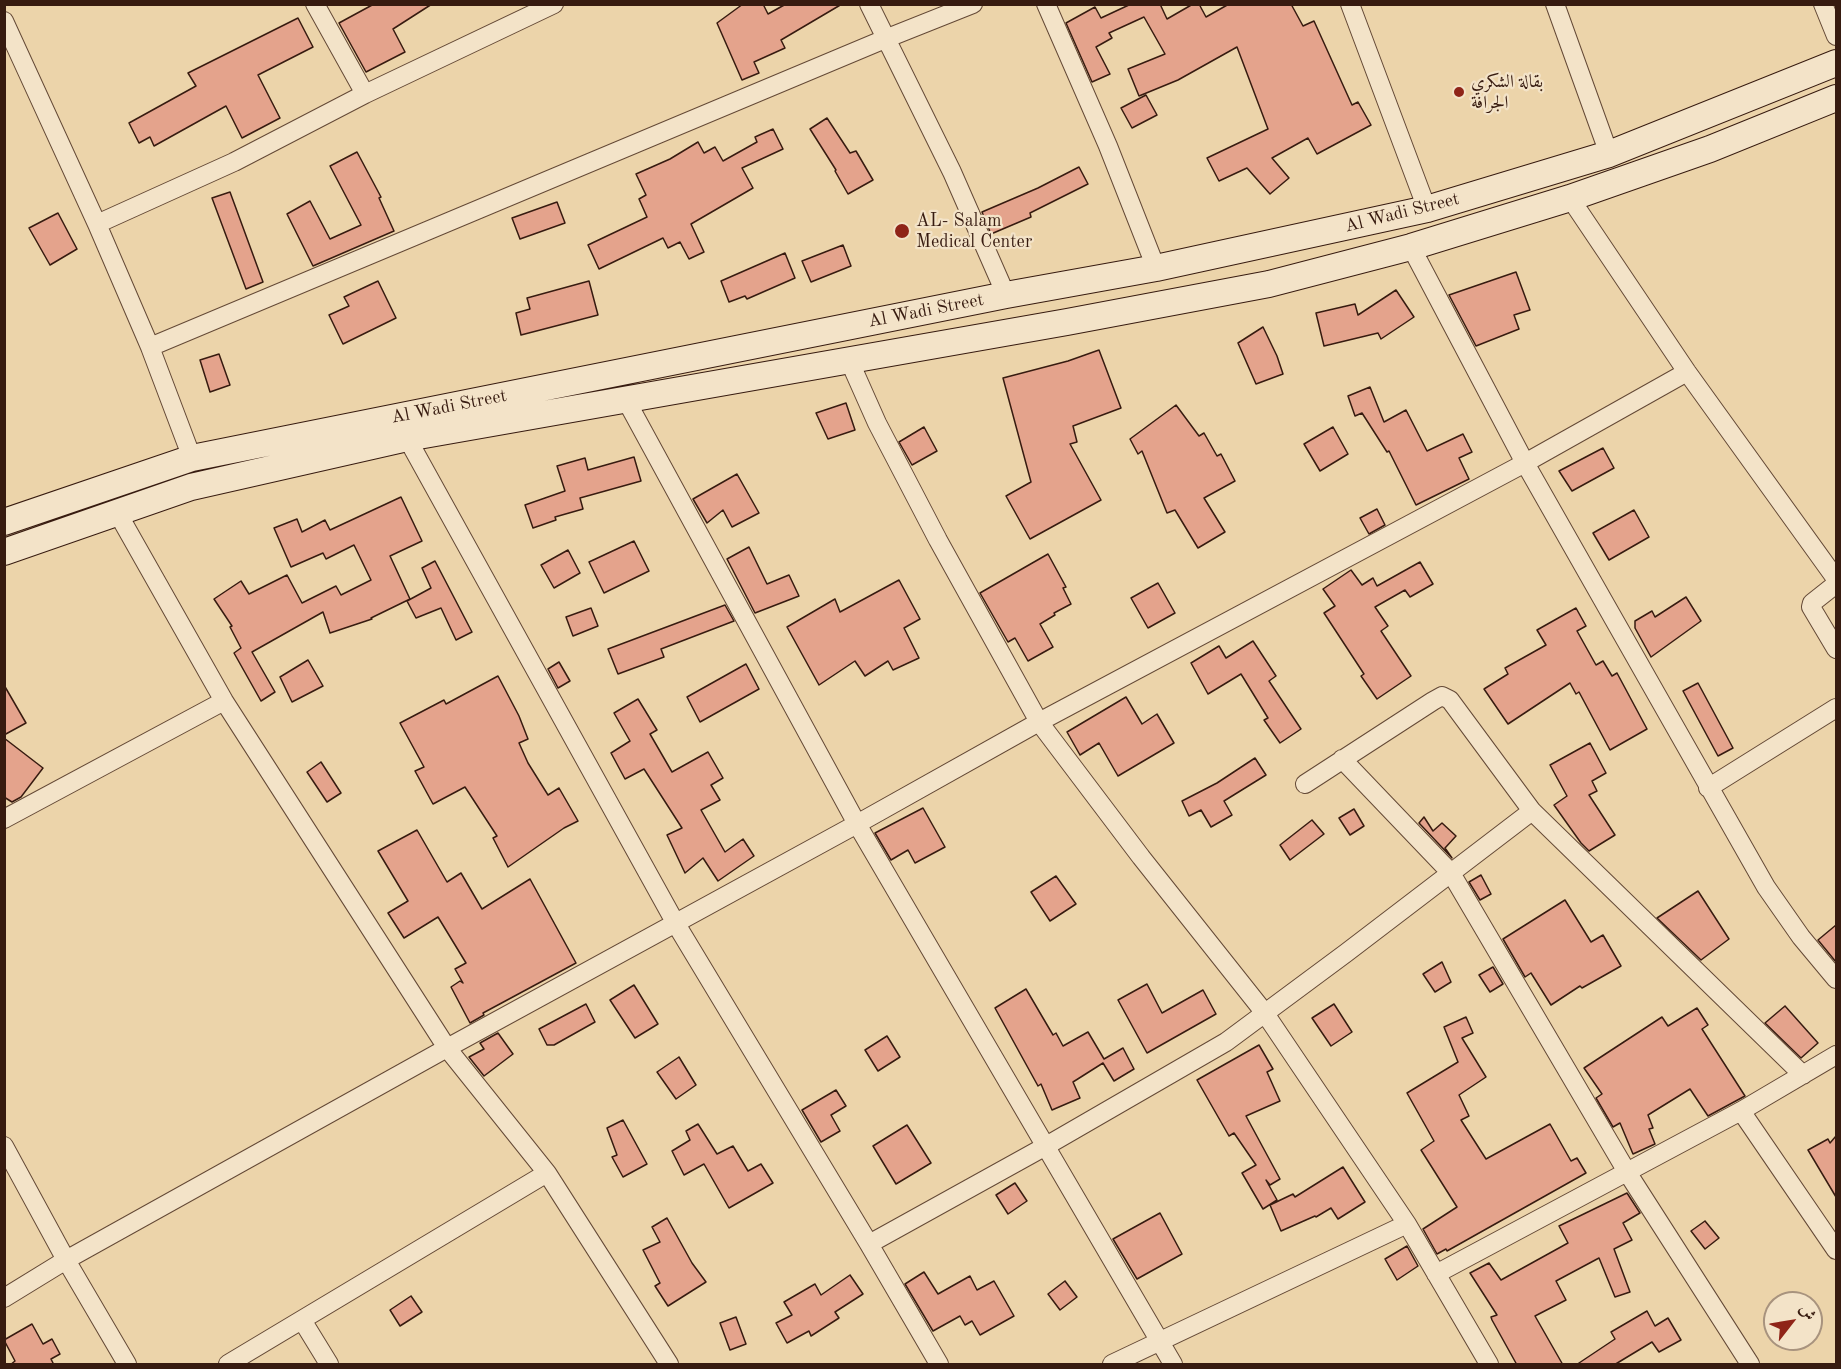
<!DOCTYPE html>
<html>
<head>
<meta charset="utf-8">
<style>
  body { margin:0 }
  #map { position:relative; width:1841px; height:1369px; overflow:hidden; background:#ecd4aa; font-family:"Old Standard TT",Amiri,serif }
  canvas { display:block }
  .frame { position:absolute; inset:0; border:6px solid #371b10; pointer-events:none }
  .north { position:absolute; left:1763px; top:1291px; width:60px; height:60px; box-sizing:border-box; background:#f3e3c8; border:2px solid #a8937e; border-radius:50%; rotate:59deg; font-size:16px; font-weight:700; line-height:24px; text-align:center; color:#371b10 }
  .north::after { content:''; display:block; margin:auto; width:21px; height:27px; background:#8f2418; clip-path:polygon(50% 0,100% 100%,50% 72%,0 100%) }
</style>
</head>
<body>
<div id="map">
<canvas width="1841" height="1369"></canvas>
<div class="frame"></div>
<div class="north">ش</div>
</div>
<script>
const g = document.querySelector('canvas').getContext('2d');
g.lineJoin = 'round';
function paint(path, color) { g.fillStyle = color; g.fill(path, 'evenodd'); }
const poly = rows => new Path2D(rows.map(r => 'M' + r).join(''));
function trace(path, color, width, dash) { g.strokeStyle = color; g.lineWidth = width; g.lineCap = dash ? 'butt' : 'round'; g.setLineDash(dash || []); g.stroke(path); }
function label(font, color, halo, rows, align = 'center') {
  g.font = font + ' "Old Standard TT",Amiri,serif'; g.lineWidth = 4.5; g.setLineDash([]); g.textBaseline = 'middle'; g.strokeStyle = halo; g.fillStyle = color; for (const [text, x, y, turn = 0] of rows) {
    g.save(); g.translate(x, y); g.rotate((+turn || 0) * Math.PI / 180); g.textAlign = isNaN(turn) ? turn : align; if (halo) g.strokeText(text, 0, 0); g.fillText(text, 0, 0); g.restore();
  }
}
const building = poly([
  [374,4,432,4,393,29,405,52,366,72,339,23,374,4],
  [743,4,763,4,768,14,786,4,842,4,781,40,785,48,754,62,759,73,742,80,717,23,743,4],
  [1131,4,1160,4,1167,19,1193,4,1199,4,1206,17,1229,4,1291,4,1303,26,1314,21,1352,105,1358,102,1371,125,1317,154,1308,138,1272,158,1289,178,1270,194,1247,168,1219,181,1207,158,1268,129,1237,47,1178,80,1139,96,1128,69,1165,54,1144,17,1109,33,1112,38,1096,47,1110,74,1092,82,1066,23,1095,7,1101,18,1131,4],
  [298,18,313,47,258,75,280,118,242,138,226,106,154,146,150,137,139,143,129,123,196,86,188,73,298,18],
  [1146,95,1157,115,1132,128,1121,108,1146,95],
  [827,118,850,153,856,151,873,180,848,194,835,171,836,170,810,129,827,118],
  [773,129,783,149,742,168,753,188,691,224,704,252,689,259,680,242,668,248,663,238,599,269,588,245,647,217,639,199,646,195,636,174,670,159,698,142,704,153,715,147,723,161,757,142,755,137,773,129],
  [357,152,381,197,379,198,394,231,313,266,287,214,310,201,330,239,361,225,330,166,357,152],
  [1079,167,1088,184,1030,213,1031,217,991,234,982,212,1038,188,1079,167],
  [230,192,263,282,246,289,212,198,230,192],
  [557,202,565,223,520,239,512,218,557,202],
  [58,213,77,249,50,265,29,228,58,213],
  [843,245,851,266,811,282,802,261,843,245],
  [785,253,795,278,747,299,745,296,729,302,721,281,785,253],
  [1516,272,1530,310,1514,315,1519,329,1476,346,1449,295,1516,272],
  [378,281,396,318,343,344,329,315,349,306,344,297,378,281],
  [589,281,598,315,521,335,516,313,530,309,527,298,589,281],
  [1396,290,1414,317,1381,339,1378,333,1324,346,1316,313,1355,304,1358,315,1396,290],
  [1263,327,1277,356,1283,374,1256,384,1238,343,1263,327],
  [1099,350,1121,408,1073,426,1077,442,1070,444,1101,500,1030,539,1006,496,1031,482,1003,378,1068,361,1099,350],
  [219,354,230,385,210,392,200,360,219,354],
  [1370,387,1384,422,1406,410,1427,451,1463,434,1472,452,1459,458,1469,479,1416,505,1389,451,1387,452,1362,413,1355,416,1348,396,1370,387],
  [846,403,855,430,828,439,816,413,846,403],
  [1176,405,1199,436,1204,433,1217,456,1221,454,1235,481,1204,498,1225,532,1198,548,1175,510,1167,513,1142,451,1138,454,1130,439,1176,405],
  [924,427,937,451,912,465,899,442,924,427],
  [1333,427,1348,454,1320,471,1304,444,1333,427],
  [1603,448,1614,468,1572,491,1559,471,1603,448],
  [634,457,641,481,580,498,583,509,555,517,556,520,533,528,525,505,565,491,557,466,585,458,588,470,634,457],
  [737,474,759,513,732,527,723,510,707,523,693,499,737,474],
  [401,497,422,541,390,556,410,599,371,618,372,619,330,633,323,612,252,652,275,692,261,701,234,653,241,648,230,627,232,626,214,599,241,581,249,594,287,575,302,603,336,586,341,595,371,580,354,545,326,559,323,553,291,567,274,528,297,519,302,532,325,520,330,530,401,497],
  [1377,509,1385,525,1369,534,1360,518,1377,509],
  [1634,510,1649,537,1609,560,1593,533,1634,510],
  [634,541,649,571,604,593,589,562,634,541],
  [749,547,767,584,789,575,799,596,755,613,727,559,749,547],
  [568,550,580,573,554,588,541,565,568,550],
  [1048,554,1066,587,1063,588,1071,604,1054,613,1055,615,1040,624,1053,647,1028,661,1015,638,1008,642,980,593,1048,554],
  [435,561,472,632,456,640,441,608,416,618,407,601,431,588,422,568,435,561],
  [1420,562,1433,584,1410,597,1405,590,1375,607,1388,626,1381,631,1411,676,1377,699,1361,676,1364,674,1324,613,1335,606,1323,589,1351,570,1362,585,1373,578,1377,586,1420,562],
  [899,580,920,619,904,628,919,658,893,670,888,661,865,676,855,661,819,685,787,627,835,599,840,612,899,580],
  [1158,583,1175,613,1148,628,1131,598,1158,583],
  [1686,597,1701,621,1651,657,1635,628,1635,621,1652,611,1655,617,1686,597],
  [725,605,734,621,661,649,664,657,618,674,608,649,725,605],
  [591,608,598,626,573,636,566,617,591,608],
  [1576,608,1586,626,1577,631,1596,665,1603,661,1612,676,1617,673,1647,729,1610,750,1579,692,1576,694,1570,683,1508,724,1484,689,1508,674,1505,668,1546,645,1537,630,1576,608],
  [1253,641,1276,676,1269,681,1301,729,1280,743,1264,720,1268,718,1241,674,1208,694,1191,663,1219,646,1226,658,1253,641],
  [308,660,323,686,292,702,280,677,308,660],
  [559,662,570,681,558,688,548,669,559,662],
  [746,664,759,689,700,722,687,697,746,664],
  [498,676,519,716,528,739,519,743,528,763,548,795,559,788,578,821,564,828,508,867,493,838,497,836,465,787,433,804,415,771,424,767,400,723,444,700,446,704,498,676],
  [1698,683,1733,748,1718,756,1683,691,1698,683],
  [4,685,26,723,4,735,4,685],
  [1126,697,1142,724,1157,714,1174,743,1118,776,1099,743,1080,755,1067,732,1126,697],
  [638,699,657,730,650,734,672,772,708,752,723,778,711,785,720,800,701,810,725,852,743,839,754,856,718,881,703,858,685,873,667,835,682,828,644,769,625,779,611,753,630,741,614,713,638,699],
  [4,738,43,768,21,797,12,802,4,797,4,738],
  [1590,743,1606,773,1592,781,1597,791,1589,795,1615,835,1589,851,1581,843,1554,805,1567,796,1550,765,1590,743],
  [1255,758,1266,775,1224,801,1232,815,1211,827,1201,810,1189,816,1182,801,1217,783,1255,758],
  [321,762,341,793,327,802,307,772,321,762],
  [923,808,945,847,915,863,908,850,891,860,875,833,923,808],
  [1354,809,1364,826,1350,835,1339,818,1354,809],
  [1424,817,1433,831,1442,823,1456,836,1445,848,1452,858,1419,823,1424,817],
  [1312,820,1324,834,1290,860,1280,845,1312,820],
  [417,830,447,882,461,873,482,909,530,879,576,963,483,1013,484,1015,470,1023,451,987,460,981,463,983,455,969,466,963,438,917,404,938,388,913,408,901,378,851,417,830],
  [1481,875,1491,894,1480,900,1469,882,1481,875],
  [1056,876,1076,904,1050,921,1031,892,1056,876],
  [1698,891,1729,939,1701,960,1657,918,1698,891],
  [1565,900,1591,942,1603,935,1621,966,1582,988,1580,986,1551,1005,1531,973,1525,977,1503,939,1565,900],
  [1836,925,1836,962,1818,940,1836,925],
  [1442,962,1451,982,1435,992,1423,974,1442,962],
  [1493,967,1503,984,1490,992,1479,975,1493,967],
  [1147,984,1162,1013,1203,990,1216,1014,1147,1053,1118,1000,1147,984],
  [634,985,658,1024,635,1038,610,1000,634,985],
  [1026,989,1053,1035,1056,1033,1063,1046,1088,1032,1104,1059,1123,1048,1134,1069,1114,1081,1103,1063,1073,1082,1080,1098,1052,1110,1041,1084,1038,1086,995,1008,1026,989],
  [586,1004,595,1022,554,1045,547,1045,539,1029,586,1004],
  [1334,1004,1352,1032,1331,1046,1312,1018,1334,1004],
  [1785,1006,1818,1043,1801,1058,1765,1023,1785,1006],
  [1697,1008,1708,1025,1702,1029,1745,1096,1708,1116,1690,1089,1648,1115,1653,1128,1649,1129,1655,1144,1633,1154,1620,1123,1613,1127,1596,1098,1602,1094,1584,1068,1662,1017,1668,1026,1697,1008],
  [1466,1017,1473,1033,1462,1038,1486,1077,1459,1095,1469,1116,1461,1120,1486,1159,1550,1124,1571,1161,1577,1158,1586,1173,1447,1251,1446,1249,1437,1254,1423,1229,1457,1207,1421,1150,1434,1141,1407,1093,1458,1062,1444,1027,1466,1017],
  [498,1033,513,1054,484,1076,469,1057,484,1049,480,1043,498,1033],
  [887,1036,900,1057,878,1071,865,1050,887,1036],
  [1259,1045,1273,1069,1267,1072,1280,1101,1246,1116,1280,1179,1270,1185,1266,1180,1277,1200,1263,1209,1242,1173,1256,1165,1234,1133,1229,1136,1197,1080,1259,1045],
  [679,1057,696,1085,676,1099,657,1072,679,1057],
  [836,1090,846,1106,831,1115,840,1131,821,1142,802,1110,836,1090],
  [623,1120,647,1164,623,1177,612,1157,617,1155,607,1128,623,1120],
  [698,1124,717,1154,733,1146,748,1171,761,1164,773,1183,729,1208,704,1164,684,1175,672,1151,690,1140,686,1131,698,1124],
  [907,1125,931,1163,896,1184,873,1146,907,1125],
  [1836,1136,1836,1197,1808,1150,1828,1139,1830,1143,1836,1136],
  [1343,1167,1365,1202,1338,1219,1331,1208,1316,1217,1315,1216,1281,1231,1270,1205,1293,1194,1295,1197,1343,1167],
  [1015,1183,1027,1201,1008,1214,996,1195,1015,1183],
  [1627,1193,1640,1213,1623,1223,1632,1240,1614,1249,1630,1292,1615,1297,1599,1258,1556,1281,1566,1300,1535,1316,1563,1365,1517,1365,1492,1320,1491,1317,1497,1315,1470,1273,1489,1263,1501,1280,1568,1243,1559,1226,1627,1193],
  [1160,1213,1182,1254,1137,1279,1113,1239,1160,1213],
  [667,1218,692,1263,706,1282,668,1306,655,1286,660,1283,643,1250,660,1242,652,1227,667,1218],
  [1705,1221,1719,1238,1705,1249,1691,1231,1705,1221],
  [1407,1246,1418,1266,1397,1280,1385,1259,1407,1246],
  [924,1272,938,1294,970,1276,977,1290,994,1281,1014,1316,980,1335,972,1321,965,1325,960,1316,933,1331,905,1284,924,1272],
  [850,1275,863,1294,835,1312,839,1318,811,1336,809,1331,787,1343,776,1323,792,1315,784,1302,815,1284,821,1295,850,1275],
  [1065,1281,1077,1297,1060,1310,1048,1294,1065,1281],
  [411,1296,422,1312,400,1326,390,1310,411,1296],
  [1647,1311,1655,1326,1668,1318,1681,1340,1659,1352,1652,1342,1614,1365,1576,1365,1615,1339,1611,1332,1647,1311],
  [736,1317,746,1344,730,1350,720,1323,736,1317],
  [32,1324,43,1344,52,1339,60,1354,51,1359,54,1365,10,1365,15,1361,4,1340,32,1324]
]);
const street = poly([
  [315,4,365,94],
  [869,4,952,172,1006,295],
  [1046,4,1108,146,1156,268],
  [1350,4,1427,209],
  [1555,4,1609,154],
  [1823,4,1836,36],
  [4,21,97,224,150,347,192,458],
  [1570,198,1687,372,1836,579],
  [97,224,234,162,365,94,554,4],
  [1411,247,1525,463,1766,887,1801,937,1836,979],
  [150,347,885,39,973,4],
  [849,360,877,423,938,540,1039,722,1141,857,1264,1012,1407,1224,1489,1364],
  [626,400,857,824,1173,1364],
  [407,438,676,924,869,1244,939,1364],
  [117,512,224,701,447,1048,547,1173,669,1364],
  [1836,584,1812,603,1811,607,1836,649],
  [1342,759,1451,873,1627,1172,1750,1364],
  [1305,784,1433,701,1442,696,1450,700,1532,811,1803,1075],
  [1708,788,1836,708],
  [4,819,224,701],
  [1741,1111,1836,1250],
  [4,1146,66,1260,127,1364],
  [869,1244,1046,1146,1226,1042,1346,953,1532,811],
  [1436,1274,1741,1111,1836,1055],
  [4,1298,66,1260,447,1048,857,824,1039,722,1525,463,1687,372],
  [302,1320,329,1364],
  [228,1364,547,1173],
  [1112,1364,1407,1224]
]);
const secondary = poly([
  [4,522,192,458,1006,295,1156,268,1427,209,1609,154,1836,63],
  [4,552,191,487,407,438,1067,322,1269,284,1411,247,1570,198,1710,149,1836,98]
]);
const markers = [
  [1459,92,6,"#8f2418"],
  [902,231,8,"#8f2418"]
];
const poiNames = [
  ["بقالة الشكري",1471,82],
  ["الجرافة",1471,103],
  ["AL- Salam",916,221],
  ["Medical Center",916,242]
];
const streetNames = [
  ["Al Wadi Street",1402,213,-14],
  ["Al Wadi Street",926,311,-11],
  ["Al Wadi Street",449,407,-11]
];
paint(building, '#e4a38c');
trace(building, '#371b10', 1.5);
trace(street, '#644936', 20);
trace(secondary, '#371b10', 28);
trace(street, '#f3e3c8', 18);
trace(secondary, '#f3e3c8', 26);
for (const [x, y, r, color] of markers) { const dot = new Path2D(); dot.arc(x, y, r, 0, 2 * Math.PI); g.fillStyle = color; g.fill(dot); trace(dot, '#f3e3c8', 2); }
label('18px', '#371b10', '#f3e3c8', poiNames, 'left');
label('18px', '#371b10', '#f3e3c8', streetNames);
</script>
</body>
</html>
